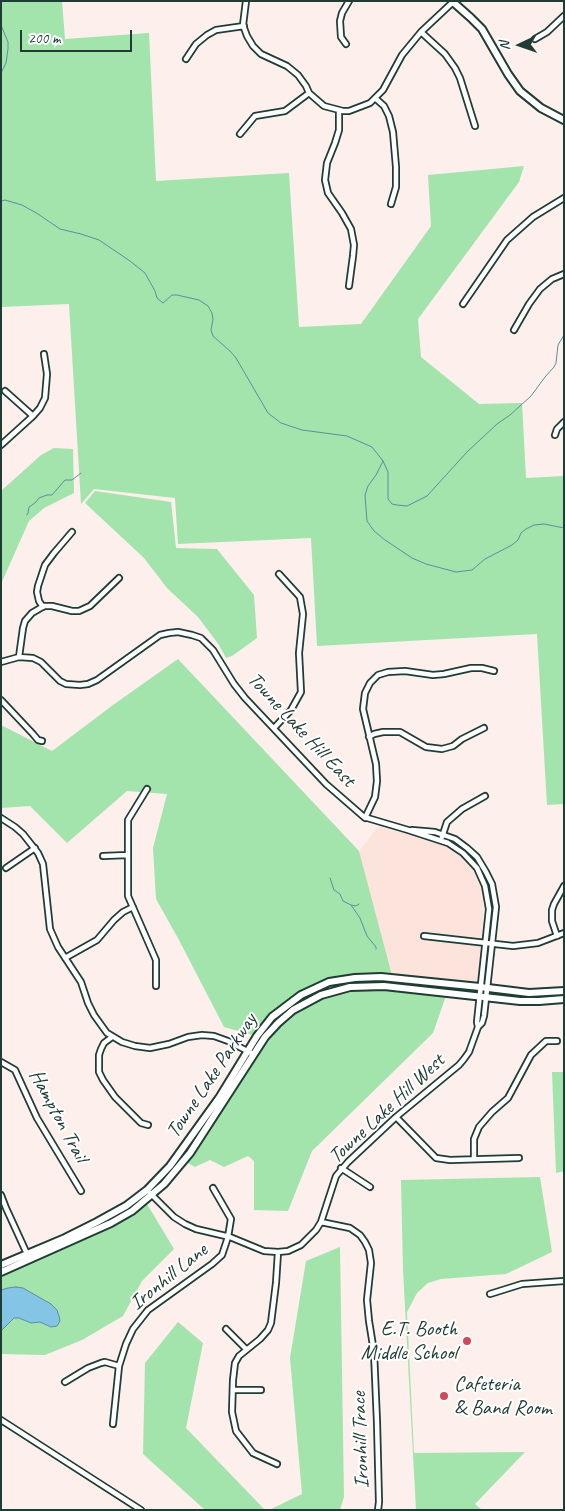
<!DOCTYPE html>
<html>
<head>
<meta charset="utf-8">
<style>
  body { margin:0 }
  #map { position:relative; width:565px; height:1511px; overflow:hidden; background:#fdefeb; font-family:Caveat,sans-serif }
  canvas { display:block }
  .frame { position:absolute; inset:0; border:2px solid #1f3d34; pointer-events:none }
  .north { position:absolute; left:495px; top:20px; width:50px; height:50px; -webkit-text-stroke:4px #fff; paint-order:stroke; rotate:267deg; font-size:14px; font-weight:700; line-height:20px; text-align:center; color:#1f3d34 }
  .north::after { content:''; display:block; margin:auto; width:18px; height:22px; background:#1f3d34; clip-path:polygon(50% 0,100% 100%,50% 72%,0 100%) }
  .scale { position:absolute; left:20px; top:30px; width:112px; height:22px; box-sizing:border-box; border:2px solid #1f3d34; border-top:0; padding-left:6px; font-size:15px; line-height:18px; white-space:nowrap; color:#1f3d34; -webkit-text-stroke:4px #fff; paint-order:stroke }
</style>
</head>
<body>
<div id="map">
<canvas width="565" height="1511"></canvas>
<div class="frame"></div>
<div class="north">N</div>
<div class="scale">200 m</div>
</div>
<script>
const g = document.querySelector('canvas').getContext('2d');
g.lineJoin = 'round';
function paint(path, color) { g.fillStyle = color; g.fill(path, 'evenodd'); }
const poly = rows => new Path2D(rows.map(r => 'M' + r).join(''));
function trace(path, color, width, dash) { g.strokeStyle = color; g.lineWidth = width; g.lineCap = dash ? 'butt' : 'round'; g.setLineDash(dash || []); g.stroke(path); }
function label(font, color, halo, rows, align = 'center') {
  g.font = font + ' Caveat,sans-serif'; g.lineWidth = 4; g.setLineDash([]); g.textBaseline = 'middle'; g.strokeStyle = halo; g.fillStyle = color; for (const [text, x, y, turn = 0] of rows) {
    g.save(); g.translate(x, y); g.rotate((+turn || 0) * Math.PI / 180); g.textAlign = isNaN(turn) ? turn : align; if (halo) g.strokeText(text, 0, 0); g.fillText(text, 0, 0); g.restore();
  }
}
const built = poly([
  [379,826,399,832,429,835,452,846,475,859,484,896,480,996,393,979,359,851]
]);
const green = poly([
  [1,1,62,1,65,39,149,33,156,181,289,173,299,327,361,324,431,226,428,175,524,166,519,182,418,319,421,357,479,404,522,403,526,478,564,476,564,804,547,805,537,634,317,646,311,538,178,544,175,498,94,489,81,504,69,304,1,307],
  [54,448,73,449,74,493,44,508,29,521,1,584,1,491,41,455],
  [95,491,171,502,176,548,217,549,254,595,257,638,232,656,226,658,219,645,198,617,167,588,144,558,85,503],
  [178,659,359,851,393,979,448,990,433,1033,312,1151,288,1211,254,1210,254,1161,248,1156,224,1167,210,1160,195,1167,175,1156,239,1067,256,1036,224,1027,179,940,156,899,153,848,167,794,127,791,67,843,30,806,1,808,1,725,52,751,113,705],
  [552,1072,564,1072,564,1171,556,1173],
  [540,1177,552,1252,506,1274,441,1279,428,1283,417,1293,407,1312,414,1453,525,1452,475,1504,482,1510,416,1510,403,1270,401,1180],
  [141,1194,174,1249,142,1281,123,1316,82,1340,45,1355,1,1354,1,1264,75,1232],
  [340,1247,344,1497,340,1510,269,1510,302,1494,290,1358,306,1261],
  [178,1322,203,1343,186,1428,265,1510,205,1510,143,1454,145,1363]
]);
const water = poly([
  [16,1287,23,1288,51,1304,57,1310,59,1316,60,1321,57,1326,51,1327,40,1322,31,1323,19,1318,14,1318,1,1331,1,1290,8,1288,16,1287]
]);
const stream = poly([
  [1,25,8,42,8,49,6,63,1,73],
  [1,201,5,200,22,205,38,214,60,229,81,234,99,240,130,261,145,273,155,291,157,298,163,303,172,295,177,295,199,300,208,306,212,313,213,319,211,330,213,336,231,352,236,358,268,413,281,423,302,430,347,436,372,447,383,461,388,472,388,499,392,504,397,505,407,506,427,496,467,452,497,424,510,415,531,396,545,377,554,367,556,363,558,345,564,335],
  [383,461,376,475,368,486,365,495,367,521,374,531,385,540,412,558,426,564,456,572,472,570,485,559,512,545,518,540,521,533,526,529,534,525,544,524,564,528],
  [27,515,28,513,29,507,35,503,39,498,47,495,52,495,65,480,72,480,81,473],
  [330,878,334,890,340,894,343,901,351,905,356,906,359,904],
  [351,905,360,918,367,936,376,947,376,949]
]);
const street = poly([
  [246,1,243,25,247,36,253,46,261,54,287,66,298,75,306,86,309,93,324,106,343,111,349,111,370,103,383,90,402,55,421,32,454,1],
  [421,32,445,54,455,68,460,78,475,126],
  [535,39,547,32,564,16],
  [346,44,341,37,340,21,342,13,349,1],
  [186,59,196,44,207,35,216,30,244,26],
  [375,98,384,106,389,116,393,132,396,167,396,187,391,204],
  [339,111,339,130,335,143,327,163,325,180,328,193,342,213,351,229,354,245,353,256,349,286],
  [240,134,255,116,285,111,309,93],
  [463,304,507,240,533,217,564,198],
  [514,330,529,304,540,289,552,279,564,274],
  [5,391,33,416],
  [555,435,557,429,564,422],
  [1,445,33,416,40,408,45,398,47,374,44,354],
  [43,607,39,601,37,592,38,586,45,565,54,553,72,532],
  [19,657,23,628,25,621,32,613,44,606,52,606,72,611,79,611,90,606,119,578],
  [1,662,19,657,33,658,41,662,60,681,66,684,80,685,88,684,97,680,160,635,169,633,178,632,192,635,201,638,213,650,234,684,245,698,326,784,364,817,408,830,448,843,463,853,477,868,485,886,489,909,477,1022,478,1027],
  [1,700,33,734,38,740,42,741],
  [274,728,291,710,301,692,299,653,303,614,300,597,279,574],
  [369,737,374,734,383,732,400,732,426,747,442,749,453,746,462,739,484,728],
  [147,789,128,820,128,896,156,960,156,986],
  [1,818,15,827,23,834,38,853,43,864,50,929,58,947,81,982,88,1003,94,1015,107,1033,122,1042,135,1046,150,1048,169,1044,188,1037,202,1035,214,1036,228,1041,253,1054],
  [365,818,375,797,377,781,376,764,363,709,365,693,370,683,378,675,388,672,405,671,433,675,444,674,471,668,482,668,494,671],
  [442,837,447,822,454,816,462,809,485,796],
  [103,856,128,855],
  [6,868,35,848],
  [424,936,513,946,538,943,564,933],
  [557,936,552,921,552,910,554,904,564,886],
  [65,958,97,940,114,920,123,912,133,907],
  [112,1037,104,1043,101,1049,99,1055,99,1072,103,1080,115,1097,141,1123,148,1125],
  [1,1062,15,1070,37,1118,81,1191],
  [396,1117,436,1158,450,1160,519,1158],
  [474,1159,474,1139,479,1127,492,1112,508,1098,531,1055,546,1041,557,1041],
  [341,1168,370,1187],
  [150,1193,174,1217,185,1224,196,1229,230,1237,264,1251,278,1252,288,1251,301,1245,316,1230,321,1222,336,1176,348,1162,396,1117,459,1065,464,1059,469,1052,478,1027,482,1023,484,1016,496,907,492,884,486,872,477,857,467,848,455,839,435,832,412,830],
  [1,1195,6,1208,28,1256],
  [321,1222,350,1228,360,1235,365,1242,369,1250,371,1263,367,1300,369,1321,374,1352,377,1422,379,1502,378,1510],
  [490,1294,522,1284,564,1281],
  [226,1329,246,1349],
  [65,1382,88,1368,101,1363,105,1362,119,1366],
  [233,1390,261,1390],
  [1,1420,141,1510],
  [113,1424,119,1366,126,1344,133,1329,148,1310,212,1264,222,1255,228,1237,231,1219,213,1188],
  [277,1464,253,1453,236,1431,232,1412,233,1380,235,1363,239,1356,260,1339,268,1330,271,1323,276,1283,278,1252]
]);
const secondary = poly([
  [453,2,471,18,482,29,508,74,520,91,541,108,564,120],
  [1,1265,65,1238,97,1222,126,1206,147,1190,170,1166,219,1098,257,1036,272,1017,301,995,329,982,355,978,381,977,480,987,529,993,564,991],
  [1,1272,111,1223,132,1211,164,1184,190,1153,265,1037,278,1023,293,1010,321,995,350,987,384,986,520,1001,539,1001,564,999]
]);
const markers = [
  [467,1341,5,"#d1495b"],
  [444,1396,5,"#d1495b"]
];
const streetNames = [
  ["Towne Lake Hill East",301,730,47],
  ["Towne Lake Parkway",212,1076,-56],
  ["Towne Lake Hill West",387,1109,-43],
  ["Hampton Trail",58,1116,62],
  ["Ironhill Lane",169,1277,-39],
  ["Ironhill Trace",361,1440,-92]
];
const poiNames = [
  ["E.T. Booth",457,1329],
  ["Middle School",457,1353],
  ["Cafeteria",454,1384,"left"],
  ["& Band Room",454,1408,"left"]
];
paint(built, '#fce4dd');
paint(green, '#a3e3ac');
paint(water, '#84c5e5');
trace(water, '#5c8f9e', 1);
trace(stream, '#5c8f9e', 1);
trace(street, '#1f3d34', 8);
trace(secondary, '#1f3d34', 10);
trace(street, '#fff', 4.5);
trace(secondary, '#fff', 6);
for (const [x, y, r, color] of markers) { const dot = new Path2D(); dot.arc(x, y, r, 0, 2 * Math.PI); g.fillStyle = color; g.fill(dot); trace(dot, '#fff', 2); }
label('21px', '#1f3d34', '#fff', streetNames);
label('21px', '#1f3d34', '#fff', poiNames, 'right');
</script>
</body>
</html>
